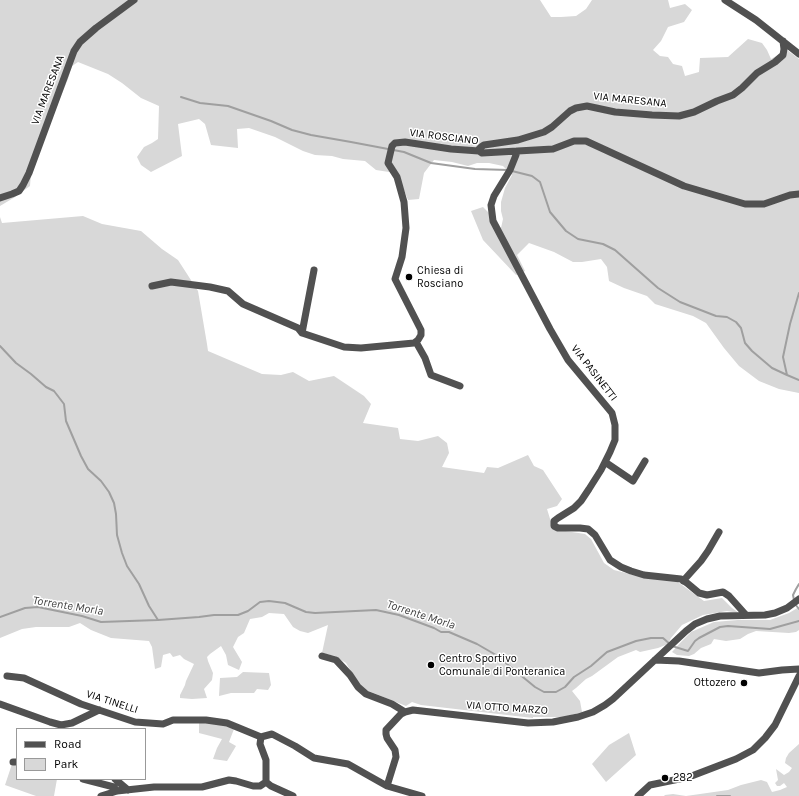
<!DOCTYPE html>
<html>
<head>
<meta charset="utf-8">
<style>
  body { margin:0 }
  #map { position:relative; width:799px; height:796px; overflow:hidden; background:#fff; font-family:Karla,sans-serif }
  canvas { display:block }
  .legend { position:absolute; left:16px; top:728px; width:130px; height:52px; box-sizing:border-box; background:#fff; border:1px solid #999; margin:0; padding:5px 7px; list-style:none; font-size:12px; color:#000 }
  .legend li { display:flex; align-items:center; gap:8px; height:20px }
  .legend b { width:20px; border:1px solid #999 }
</style>
</head>
<body>
<div id="map">
<canvas width="799" height="796"></canvas>
<ul class="legend">
<li><b style="height:5px;background:#515151"></b>Road</li>
<li><b style="height:11px;background:#d8d8d8"></b>Park</li>
</ul>
</div>
<script>
const g = document.querySelector('canvas').getContext('2d');
g.lineJoin = 'round';
function paint(path, color) { g.fillStyle = color; g.fill(path, 'evenodd'); }
const poly = rows => new Path2D(rows.map(r => 'M' + r).join(''));
function trace(path, color, width, dash) { g.strokeStyle = color; g.lineWidth = width; g.lineCap = dash ? 'butt' : 'round'; g.setLineDash(dash || []); g.stroke(path); }
function label(font, color, halo, rows, align = 'center') {
  g.font = font + ' Karla,sans-serif'; g.lineWidth = 3; g.setLineDash([]); g.textBaseline = 'middle'; g.strokeStyle = halo; g.fillStyle = color; for (const [text, x, y, turn = 0] of rows) {
    g.save(); g.translate(x, y); g.rotate((+turn || 0) * Math.PI / 180); g.textAlign = isNaN(turn) ? turn : align; if (halo) g.strokeText(text, 0, 0); g.fillText(text, 0, 0); g.restore();
  }
}
const green = poly([
  [0,0,540,0,551,17,561,17,576,16,586,9,592,0,668,0,670,8,685,4,692,10,684,22,668,27,661,41,653,50,660,56,668,57,673,64,682,66,685,76,699,72,700,58,728,57,748,39,762,43,767,50,771,59,787,50,799,59,799,393,779,389,759,381,739,366,724,348,706,323,693,316,655,304,647,296,624,288,609,281,607,267,601,259,582,262,573,262,554,252,529,243,517,255,525,271,516,275,483,240,471,211,483,207,493,217,501,228,503,219,501,211,501,202,505,188,512,175,503,166,489,163,477,163,468,166,452,162,434,160,424,173,419,199,408,200,396,170,389,172,376,170,365,161,343,159,332,156,315,155,303,151,275,137,249,128,237,129,238,148,211,145,205,124,199,119,178,124,182,156,151,172,141,165,137,157,144,147,152,143,158,139,159,106,141,98,122,83,108,74,78,62,72,66,68,79,59,101,31,173,30,186,15,197,0,206],
  [83,216,102,224,141,231,162,249,178,260,198,291,207,344,208,351,262,374,281,375,293,372,309,381,334,376,364,396,371,404,363,423,398,428,400,439,418,441,438,436,447,443,449,453,442,467,484,473,487,467,498,468,528,455,534,466,543,470,562,499,557,506,547,509,551,522,552,529,585,534,591,539,604,563,614,570,634,575,675,580,704,601,722,598,732,608,739,613,727,611,703,615,682,625,671,638,668,644,658,648,640,652,636,650,618,657,592,676,586,679,576,688,572,691,580,701,582,712,564,717,533,717,533,718,421,705,412,702,406,706,361,688,346,663,335,656,322,653,328,625,308,633,300,631,293,627,284,614,269,613,262,617,250,619,244,633,238,637,233,647,242,662,239,670,228,665,226,655,221,646,210,654,207,657,208,661,213,673,212,680,204,689,207,698,192,699,180,698,180,695,185,685,186,681,194,664,184,659,180,655,173,657,170,653,163,655,161,667,155,669,152,647,149,641,111,638,91,630,80,623,69,627,36,627,22,629,0,638,0,217,2,223],
  [799,607,799,630,796,632,789,633,756,631,748,634,740,639,726,641,714,639,711,644,701,648,694,654,689,656,677,655,672,652,681,642,691,632,714,622,738,620,770,620,789,613],
  [243,672,269,673,271,685,268,690,257,689,254,693,231,693,219,696,220,678,237,677],
  [199,721,226,725,234,729,229,742,236,746,227,761,213,759,217,748,222,739,199,733],
  [629,733,636,755,606,782,592,764,609,745],
  [799,744,799,796,664,796,665,795,673,794,686,796,728,790,741,785,761,780,767,782,772,792,780,790,787,787,784,783,780,786,777,786,775,783,778,780,776,769,784,775,789,772,792,768,785,763,786,758,789,753],
  [12,764,17,766,17,779,57,779,54,796,36,796,5,785]
]);
const stream = poly([
  [181,97,200,103,228,106,271,121,292,130,311,135,351,142,404,152,431,163,475,169,508,170],
  [512,171,532,176,540,182,550,212,566,231,578,239,603,244,615,250,658,288,680,302,716,316,727,317,736,322,741,328,745,343,752,351,772,368,787,375],
  [799,293,790,324,783,357,787,375,799,380],
  [0,346,16,363,31,374,46,387,54,391,64,404,66,421,81,456,88,469,101,481,109,492,114,503,116,514,117,535,122,553,127,566,139,584,149,606,158,620],
  [794,600,793,595,796,589,799,584],
  [795,604,799,609],
  [0,617,25,608,38,607,82,616,101,622,158,620,199,617,214,615,238,615,248,611,260,602,269,601,285,603,306,612,315,613,376,610,399,615,434,628,441,632,449,632,477,644,496,655,535,687,544,692,556,692,565,687,574,677,591,666,607,652,636,641,651,638,663,638,672,646,688,651,695,641,699,638,720,627,728,626,770,629,799,621],
  [717,796,730,796]
]);
const minor = poly([
  [725,0,756,20,799,54],
  [479,151,479,149,481,147,484,145,518,140,544,132,552,127,570,111,576,108,587,106,615,112,652,115,679,116,694,112,717,101,733,95,742,88,757,73,775,62,783,55,784,49,783,41],
  [517,151,516,155,510,170,494,196,491,205,493,221,550,329,568,360,612,413,615,425,615,440,610,452,601,470,589,489,581,501,574,508,558,518,554,521,554,526,558,528,580,528,588,529,595,535,610,560,621,567,631,571,644,575,681,579,687,583,699,593,707,595,723,592,729,596,746,615],
  [0,198,12,194,19,191,23,185,29,173,74,51,80,42,96,28,134,0],
  [152,286,171,282,210,287,228,291,243,304,298,328,302,333,344,347,361,348,414,343,418,340,421,335,421,330,395,279,402,257,406,228,404,202,397,177,388,163,392,146,395,143,405,142,451,149,479,151,482,153,553,149,574,141,586,141,684,186,745,204,764,204,790,195,799,194],
  [302,333,314,270],
  [416,342,425,358,431,375,460,386],
  [605,462,633,481,645,461],
  [683,581,701,561,708,551,719,532],
  [322,656,336,660,350,675,358,687,366,694,392,704,405,712],
  [655,660,679,661,759,673,782,670,799,669],
  [7,676,24,678,81,704,135,722,163,724,173,720,206,720,227,723,261,737],
  [0,704,50,722,61,725,72,723,99,710],
  [261,737,272,734,295,746,314,758,348,764,387,786,422,796],
  [261,737,260,744,266,760,266,782,271,786,293,796],
  [13,762,17,762],
  [83,779,114,787,117,791],
  [115,779,128,790],
  [387,786,396,757,395,750,387,738,386,734,386,730,401,714,405,712,413,710,528,723,553,722,578,717,593,712,605,705,613,699,686,631,695,624,707,619,720,616,765,615,775,613,787,608,799,599],
  [101,796,117,791,154,787,202,787,229,780,236,781,253,786,260,786,266,782],
  [638,796,650,785,689,777,736,759,753,750,765,738,775,725,799,676]
]);
const markers = [
  [409,277,4,"#000"],
  [431,665,4,"#000"],
  [744,683,4,"#000"],
  [665,778,4,"#000"]
];
const streetNames = [
  ["VIA MARESANA",48,90,-69],
  ["VIA MARESANA",630,100,6],
  ["VIA ROSCIANO",444,137,7],
  ["VIA PASINETTI",594,373,52],
  ["VIA TINELLI",112,702,18],
  ["VIA OTTO MARZO",507,708,4]
];
const poiNames = [
  ["Chiesa di",417,271],
  ["Rosciano",417,284],
  ["Centro Sportivo",439,659],
  ["Comunale di Ponteranica",439,672],
  ["Ottozero",736,683,"right"],
  ["282",673,778]
];
const waterNames = [
  ["Torrente Morla",68,606,9],
  ["Torrente Morla",421,615,18]
];
paint(green, '#d8d8d8');
trace(stream, '#9f9f9f', 2);
trace(minor, '#515151', 7);
for (const [x, y, r, color] of markers) { const dot = new Path2D(); dot.arc(x, y, r, 0, 2 * Math.PI); g.fillStyle = color; g.fill(dot); trace(dot, '#fff', 1.5); }
label('11px', '#000', '#fff', streetNames);
label('11px', '#000', '#fff', poiNames, 'left');
label('italic 12px', '#404040', '#fff', waterNames);
</script>
</body>
</html>
